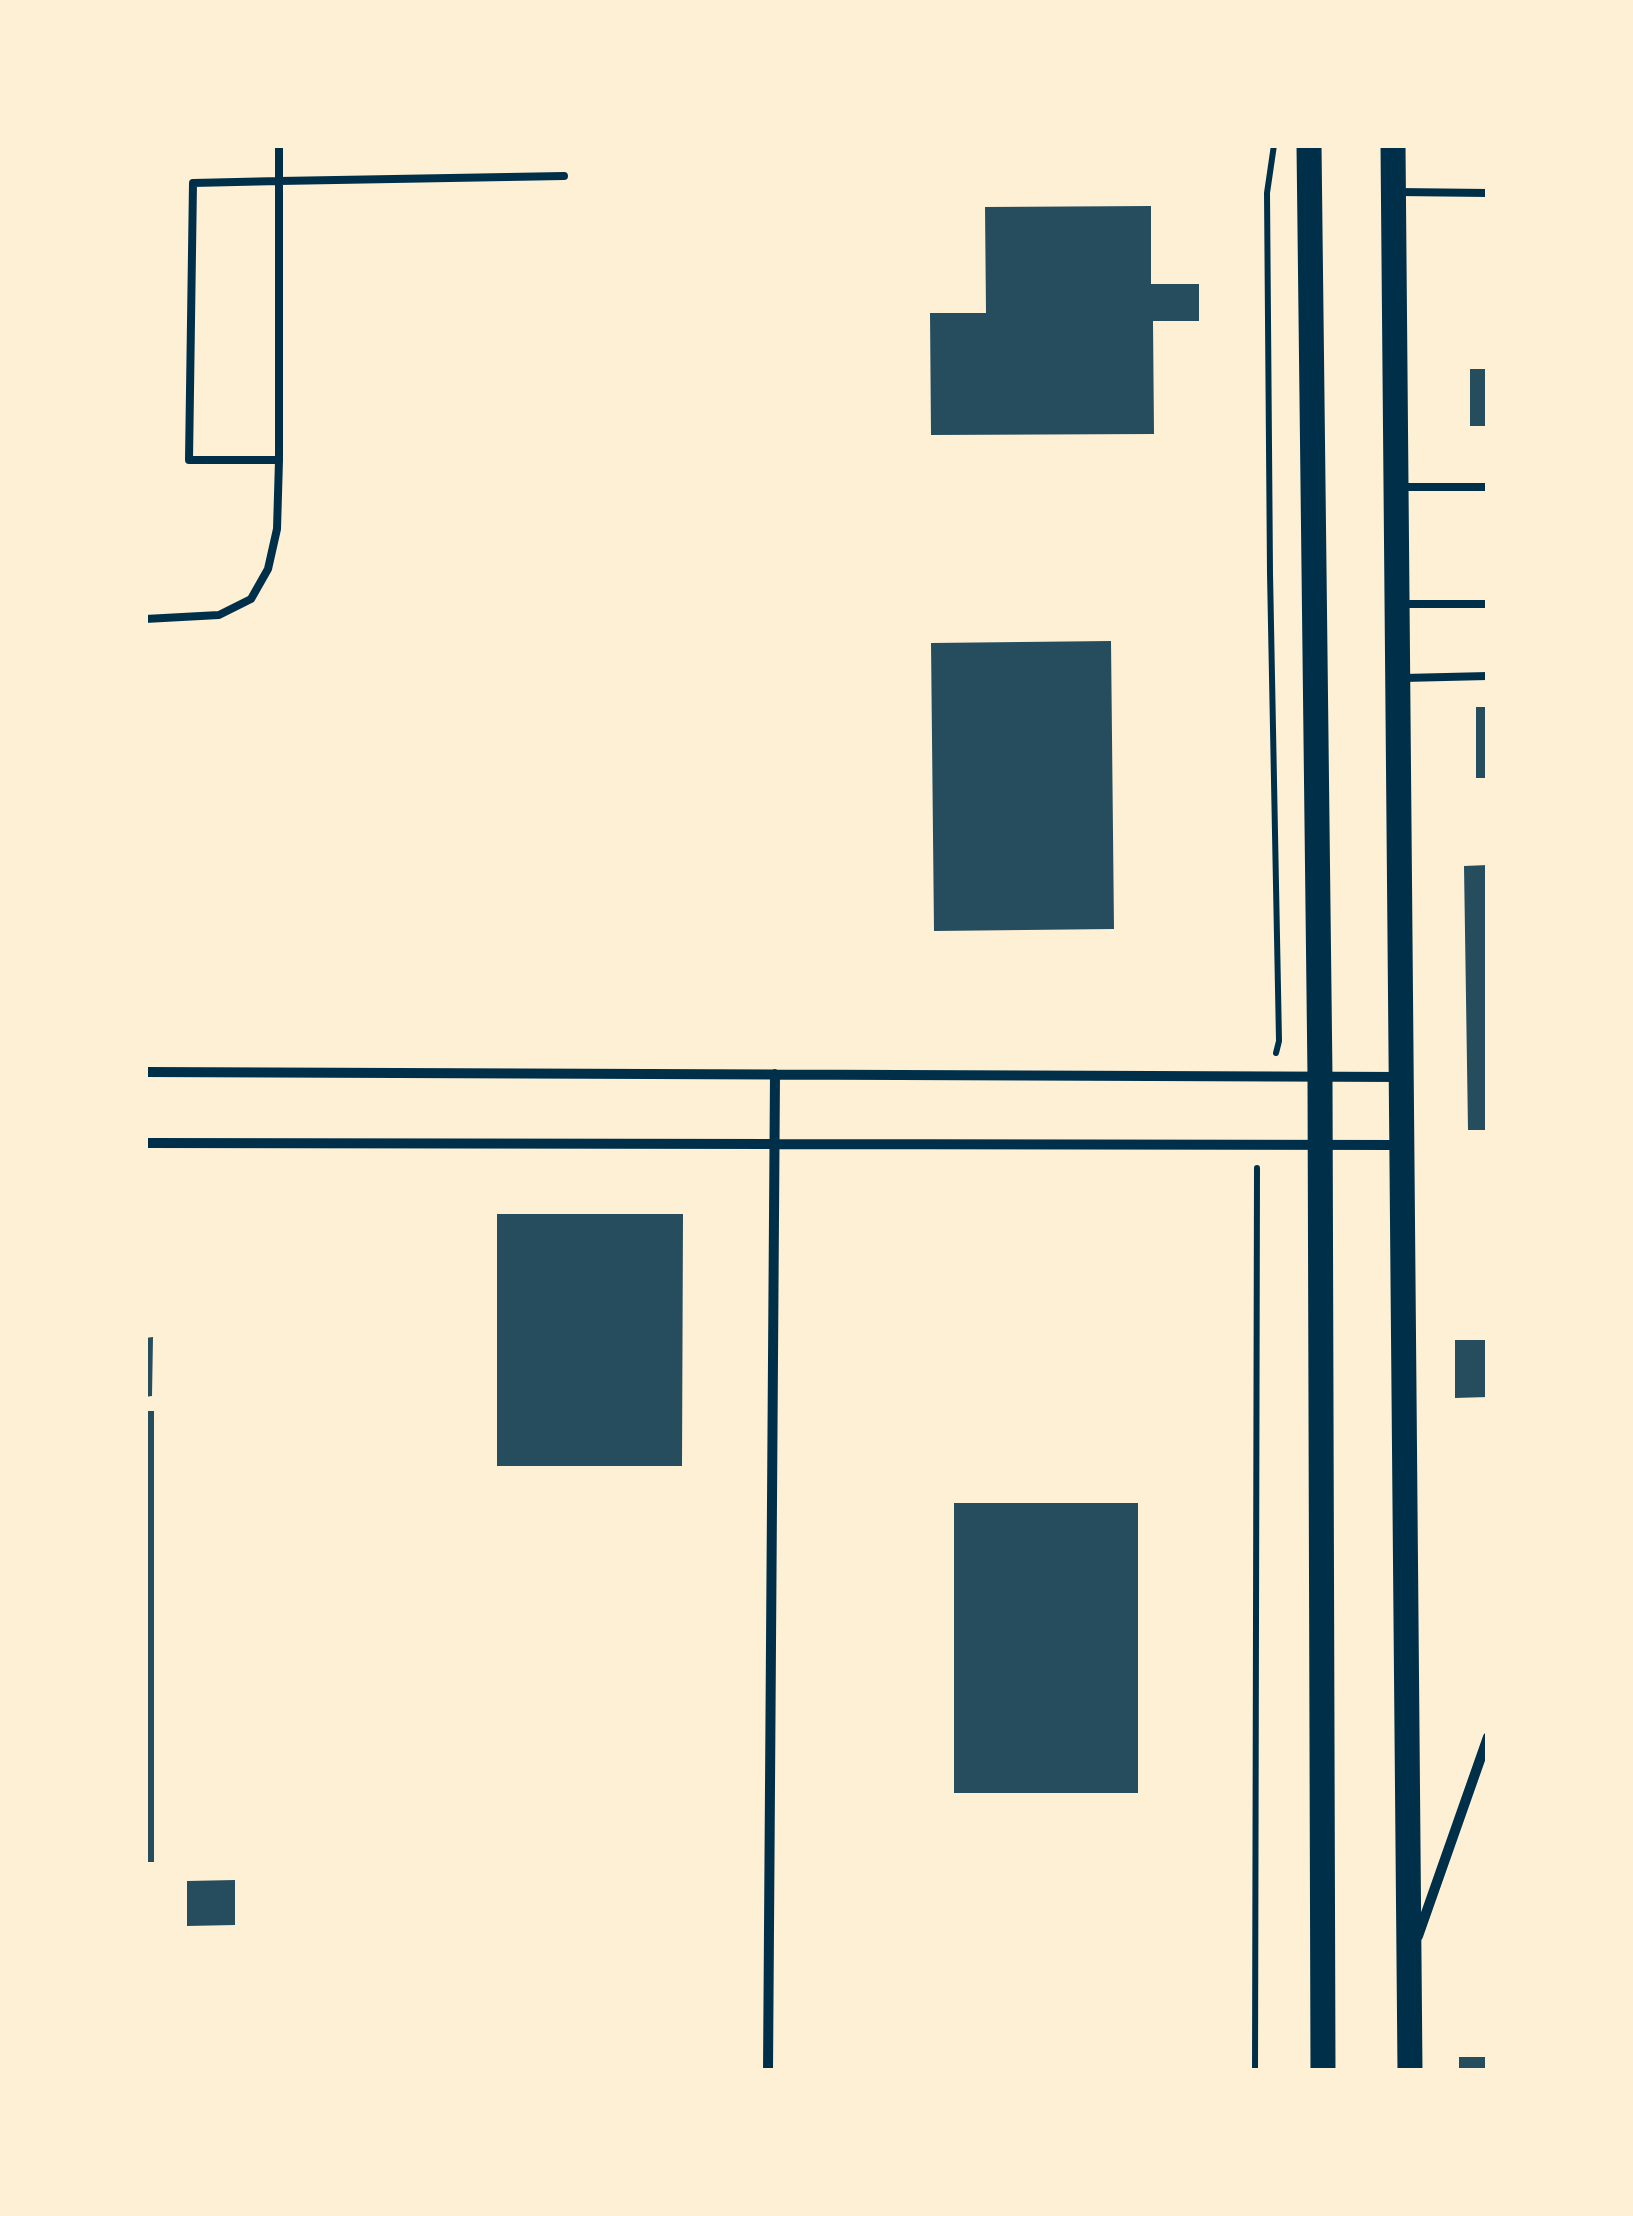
<!DOCTYPE html>
<html>
<head>
<meta charset="utf-8">
<style>
  body { margin:0 }
  #map { position:relative; width:1633px; height:2216px; overflow:hidden; background:#fdf0d5; font-family:Quicksand,sans-serif }
  canvas { display:block }
  .frame { position:absolute; inset:0; border:148px solid #fdf0d5; pointer-events:none }
</style>
</head>
<body>
<div id="map">
<canvas width="1633" height="2216"></canvas>
<div class="frame"></div>
</div>
<script>
const g = document.querySelector('canvas').getContext('2d');
g.lineJoin = 'round';
function paint(path, color) { g.fillStyle = color; g.fill(path, 'evenodd'); }
const poly = rows => new Path2D(rows.map(r => 'M' + r).join(''));
function trace(path, color, width, dash) { g.strokeStyle = color; g.lineWidth = width; g.lineCap = dash ? 'butt' : 'round'; g.setLineDash(dash || []); g.stroke(path); }
const building = poly([
  [1151,206,1151,284,1199,284,1199,321,1153,321,1154,434,931,435,930,313,986,313,985,207],
  [1470,369,1488,369,1488,426,1470,426],
  [1111,641,1114,929,934,931,931,643],
  [1476,707,1488,707,1488,778,1476,778],
  [1488,865,1488,1130,1468,1130,1464,866],
  [497,1214,683,1214,682,1466,497,1466],
  [153,1337,152,1396,145,1397,145,1338],
  [1455,1340,1488,1340,1488,1397,1455,1398],
  [145,1411,154,1411,154,1862,145,1862],
  [954,1503,1138,1503,1138,1793,954,1793],
  [235,1880,235,1925,187,1926,187,1881],
  [1459,2057,1488,2057,1488,2071,1459,2071]
]);
const path = poly([
  [1274,145,1267,193,1270,573,1279,1041,1276,1053],
  [1255,2071,1257,1168]
]);
const service = poly([
  [1398,192,1488,193],
  [279,460,189,460,193,183,279,181,279,145],
  [1403,487,1488,487],
  [1402,604,1488,604],
  [145,619,219,615,251,599,268,569,277,529,279,460,279,181,564,176],
  [1403,678,1488,676]
]);
const minor = poly([
  [145,1072,1402,1077],
  [145,1143,1399,1145],
  [1418,1936,1488,1737],
  [768,2071,775,1074]
]);
const primary = poly([
  [1309,145,1320,1077,1323,2071],
  [1393,145,1410,2071]
]);
paint(building, '#264d5e');
trace(path, '#003049', 6);
trace(service, '#003049', 8);
trace(minor, '#003049', 10);
trace(primary, '#003049', 25);
</script>
</body>
</html>
